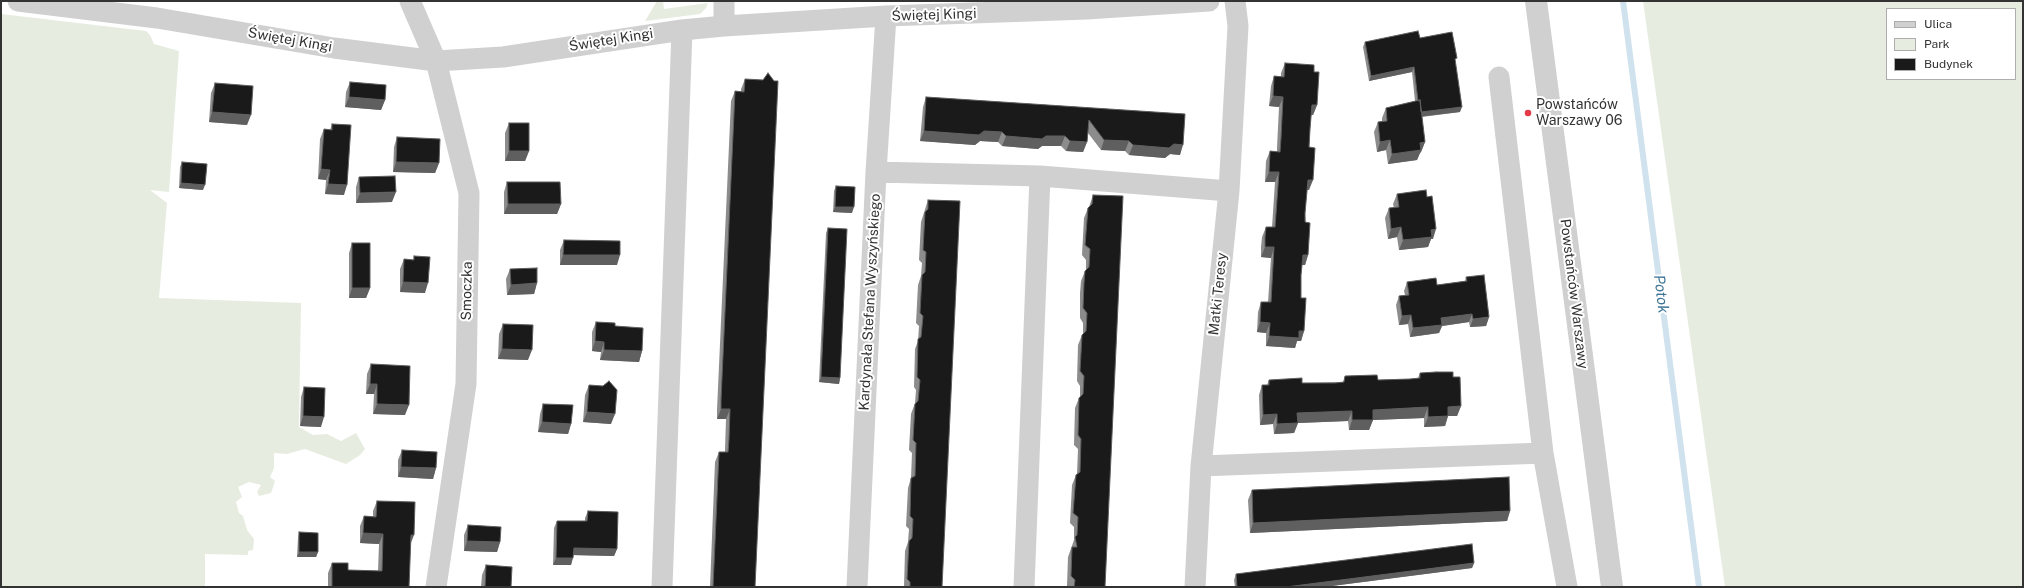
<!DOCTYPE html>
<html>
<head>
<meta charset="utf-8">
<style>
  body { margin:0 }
  #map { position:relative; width:2024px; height:588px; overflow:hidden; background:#fff; font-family:"Public Sans",sans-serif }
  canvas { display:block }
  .frame { position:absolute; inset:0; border:2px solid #333; pointer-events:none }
  .legend { position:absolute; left:1886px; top:8px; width:130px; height:72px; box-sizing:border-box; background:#fff; border:1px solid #adadad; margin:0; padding:5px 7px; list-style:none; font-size:12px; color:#333 }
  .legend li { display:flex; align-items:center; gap:8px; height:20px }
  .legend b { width:20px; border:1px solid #adadad }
</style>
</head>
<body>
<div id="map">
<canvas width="2024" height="588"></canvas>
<div class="frame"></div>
<ul class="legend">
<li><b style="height:5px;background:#d0d0d0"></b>Ulica</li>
<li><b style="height:11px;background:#e6ecdf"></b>Park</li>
<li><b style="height:11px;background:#1a1a1a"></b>Budynek</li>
</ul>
</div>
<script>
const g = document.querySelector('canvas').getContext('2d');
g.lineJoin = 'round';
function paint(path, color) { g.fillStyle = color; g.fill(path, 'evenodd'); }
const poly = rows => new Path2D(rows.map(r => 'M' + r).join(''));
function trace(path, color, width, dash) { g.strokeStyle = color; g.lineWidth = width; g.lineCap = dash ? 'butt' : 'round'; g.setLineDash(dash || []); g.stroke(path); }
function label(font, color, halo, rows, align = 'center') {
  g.font = font + ' "Public Sans",sans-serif'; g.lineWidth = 4; g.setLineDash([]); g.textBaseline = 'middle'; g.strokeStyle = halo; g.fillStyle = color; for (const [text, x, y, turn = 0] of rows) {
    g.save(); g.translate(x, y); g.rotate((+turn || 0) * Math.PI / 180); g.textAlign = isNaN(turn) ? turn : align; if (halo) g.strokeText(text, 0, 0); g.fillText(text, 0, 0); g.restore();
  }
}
const green = poly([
  [657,1,663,1,664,9,708,3,706,8,700,14,645,21],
  [1643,1,2023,1,2023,587,1725,587],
  [1887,9,2015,9,2015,79,1887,79],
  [1,14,146,31,150,35,154,44,179,51,169,192,150,190,167,203,159,298,301,303,299,427,313,435,327,434,341,441,356,433,365,449,360,455,346,464,305,449,287,454,274,453,274,468,270,477,275,481,271,493,259,496,257,492,261,485,249,482,238,487,242,497,236,502,239,513,243,516,247,530,254,539,253,550,248,551,248,555,205,554,205,587,1,587]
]);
const stream = poly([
  [1623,1,1699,587]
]);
const minor = poly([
  [18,1,157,18,334,48,436,61,503,57,682,30,724,26,886,16,1087,9,1209,1],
  [410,1,436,61,469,193,466,384,436,587],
  [724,1,724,26],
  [1499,77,1543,453,1567,587],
  [876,172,1040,176,1229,191],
  [1201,466,1543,453],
  [662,587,682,30],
  [857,587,876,172,886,16],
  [1024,587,1040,176],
  [1195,587,1201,466,1229,191,1238,26,1235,1]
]);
const tertiary = poly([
  [1536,1,1612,587]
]);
const wall = poly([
  [1420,38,1455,64,1460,112,1422,117,1425,142,1421,152,1420,153,1417,160,1388,164,1386,150,1377,152,1374,132,1378,122,1382,121,1382,118,1386,108,1415,101,1412,72,1369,81,1363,47,1365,42],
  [1285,63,1314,72,1317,105,1313,115,1311,115,1309,147,1309,190,1307,190,1305,213,1308,255,1305,265,1302,265,1301,275,1301,298,1304,331,1301,341,1297,341,1295,348,1266,346,1266,333,1257,332,1258,312,1261,302,1268,302,1271,258,1261,257,1261,247,1262,237,1266,227,1272,227,1275,182,1265,182,1266,161,1270,151,1277,152,1277,148,1279,107,1269,106,1271,86,1274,76,1281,76,1281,73],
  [745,79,755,587,710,587,715,462,719,452,725,452,725,450,726,419,717,419,717,410,731,101,735,91,741,92,741,89],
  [350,82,385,100,381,110,345,107,346,92],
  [215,83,247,125,209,122,211,93],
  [926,97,1185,114,1180,155,1170,154,1165,158,1129,155,1125,151,1101,150,1088,133,1087,142,1083,152,1066,151,1061,146,1042,146,1038,149,1002,146,998,142,980,141,975,145,920,141,923,107],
  [509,123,529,151,525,161,505,161,505,133],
  [332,124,344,195,325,194,326,180,318,179,320,139,324,129,330,130],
  [397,137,439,163,435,173,393,172,394,147],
  [182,162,203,190,179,188,180,167],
  [359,177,392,202,356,203,356,187],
  [507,182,561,204,557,214,504,214,504,192],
  [836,186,852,213,833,212,834,191],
  [1397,194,1433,239,1431,239,1428,247,1399,250,1397,237,1388,239,1385,218,1389,208,1394,208,1393,204],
  [1093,195,1105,587,1068,587,1067,586,1068,557,1074,540,1074,527,1070,523,1072,485,1076,475,1077,474,1078,449,1074,445,1075,408,1079,398,1080,397,1080,386,1077,381,1078,345,1082,335,1083,334,1083,323,1080,318,1080,293,1081,281,1085,271,1086,270,1086,260,1082,255,1084,218,1088,208,1089,207],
  [928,200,942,587,904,587,905,551,908,542,909,529,906,526,908,488,911,478,912,453,909,450,911,414,915,403,916,390,914,387,915,349,918,341,919,326,916,323,918,285,921,276,922,263,919,260,921,222],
  [828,228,840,378,839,384,819,382,826,233],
  [564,240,617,265,560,265,560,250],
  [352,243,370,288,366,298,349,298,349,253],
  [414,256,425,293,400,292,400,269,404,259,413,260],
  [510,269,537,283,534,294,507,295,506,279],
  [1466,277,1489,317,1486,326,1470,327,1469,322,1442,326,1439,333,1410,337,1408,324,1399,325,1396,305,1399,296,1405,295,1404,291,1407,282,1437,285,1465,281],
  [596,322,615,326,642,351,639,362,600,360,601,352,592,351,592,332],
  [503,324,528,360,498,359,499,334],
  [371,364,405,415,373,414,374,394,366,394,367,374],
  [1420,373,1453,377,1461,406,1457,416,1448,416,1445,426,1424,427,1424,418,1373,420,1369,430,1349,430,1348,421,1298,423,1294,433,1274,434,1273,424,1260,425,1259,395,1262,385,1267,385,1269,380,1302,383,1343,382,1345,376,1378,380,1410,379,1418,378],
  [589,385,611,424,583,422,585,395],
  [304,387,321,427,300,426,301,397],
  [543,404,571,424,568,434,538,432,540,414],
  [402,450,436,468,433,479,398,477,398,460],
  [1252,490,1510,511,1507,521,1250,533,1248,500],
  [377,501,410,545,409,587,328,587,328,573,332,563,348,570,378,571,379,544,360,543,360,526,364,516,373,517,373,511],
  [588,511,617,549,614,556,573,555,571,565,553,565,554,528,557,521,585,521,585,518],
  [468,525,500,542,497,552,464,551,464,535],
  [299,532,318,552,316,557,297,557,298,538],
  [1474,563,1472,568,1324,587,1235,587,1234,580,1236,574],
  [486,565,511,587,481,587,482,575]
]);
const shadedWall = poly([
  [1414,67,1412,72,1369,81,1371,76],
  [1273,96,1283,97,1279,107,1269,106],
  [349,97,385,100,381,110,345,107],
  [1312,105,1317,105,1313,115,1308,115],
  [1462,107,1460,112,1417,117,1419,112],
  [212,112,251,115,247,125,209,122],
  [924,131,984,131,1002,132,998,142,980,141,975,145,920,141],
  [1006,136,1065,136,1061,146,1042,146,1038,149,1002,146],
  [1104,140,1129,141,1125,151,1101,150],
  [1390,140,1386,150,1377,152,1380,142],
  [1070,141,1087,142,1083,152,1066,151],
  [1425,142,1421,152,1420,153,1417,160,1388,164,1392,154,1420,143],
  [1174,144,1183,145,1180,155,1170,154,1165,158,1129,155,1133,145],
  [509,151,529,151,525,161,505,161],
  [396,162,439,163,435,173,393,172],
  [321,169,330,170,326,180,318,179],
  [1269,172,1279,172,1275,182,1265,182],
  [1308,180,1313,180,1309,190,1304,190],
  [181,183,205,185,203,190,179,188],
  [328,184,347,185,344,195,325,194],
  [396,192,392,202,356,203,360,193],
  [508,204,561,204,557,214,504,214],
  [835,207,854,207,852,213,833,212],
  [1401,227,1397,237,1388,239,1391,229],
  [1436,229,1433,239,1431,239,1428,247,1399,250,1403,240,1431,230],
  [1265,247,1274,247,1271,258,1261,257],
  [563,255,620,255,617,265,560,265],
  [1303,255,1308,255,1305,265,1299,265],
  [403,282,428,283,425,293,400,292],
  [537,283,534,294,507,295,511,285],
  [352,288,370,288,366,298,349,298],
  [1472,314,1469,322,1442,326,1439,333,1410,337,1413,328,1441,318],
  [1411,315,1408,324,1399,325,1402,316],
  [1489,317,1486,326,1470,327,1473,319],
  [1260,322,1270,323,1266,333,1257,332],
  [1299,331,1304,331,1301,341,1297,341,1295,348,1266,346,1269,336],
  [595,341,604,342,601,352,592,351],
  [502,349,532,350,528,360,498,359],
  [604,350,642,351,639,362,600,360],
  [821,377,840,378,839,384,819,382],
  [370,384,377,384,374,394,366,394],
  [377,404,409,405,405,415,373,414],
  [1461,406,1457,416,1448,416,1445,426,1424,427,1428,417,1448,407],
  [1428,407,1424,418,1373,420,1369,430,1349,430,1352,420,1373,410],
  [721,409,730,409,726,419,717,419],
  [1352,411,1348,421,1298,423,1294,433,1274,434,1277,424,1297,413],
  [587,412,615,414,611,424,583,422],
  [1277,414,1273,424,1260,425,1263,415],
  [303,416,324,417,321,427,300,426],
  [542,422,571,424,568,434,538,432],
  [401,467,436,468,433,479,398,477],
  [1510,511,1507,521,1250,533,1253,523],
  [363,533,383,534,379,544,360,543],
  [411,535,414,535,410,545],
  [467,541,500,542,497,552,464,551],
  [574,548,617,549,614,556,571,555],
  [299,552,318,552,316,557,297,557],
  [556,558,573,558,571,565,553,565],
  [1474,563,1472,568,1324,587,1286,587]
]);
const building = poly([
  [1418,31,1420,38,1452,32,1457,58,1455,59,1462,107,1421,112,1420,100,1418,101,1414,67,1371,76,1365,42,1418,31],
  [1285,63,1314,65,1314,72,1319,72,1317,105,1312,105,1310,129,1309,147,1315,148,1313,180,1308,180,1305,213,1305,222,1310,223,1308,255,1303,255,1301,275,1301,298,1306,298,1304,331,1299,331,1299,338,1269,336,1270,323,1260,322,1261,302,1271,302,1274,247,1265,247,1265,237,1266,227,1275,227,1279,172,1269,172,1270,151,1280,152,1281,138,1283,97,1273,96,1274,76,1284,77,1285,63],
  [768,73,774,81,778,81,755,587,713,587,719,452,728,452,729,439,730,409,721,409,721,400,735,91,744,92,745,79,763,80,768,73],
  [350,82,386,85,385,100,349,97,350,82],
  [215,83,253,86,251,115,212,112,215,83],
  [926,97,1185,114,1183,145,1174,144,1169,148,1133,145,1129,141,1104,140,1089,120,1087,142,1070,141,1065,136,1046,136,1042,139,1006,136,1002,132,984,131,979,135,924,131,926,97],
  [1420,100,1425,142,1420,143,1421,150,1392,154,1390,140,1380,142,1378,122,1387,121,1386,108,1420,100],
  [509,123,529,123,529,151,509,151,509,123],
  [332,124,351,125,347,185,328,184,330,170,321,169,324,129,332,130,332,124],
  [397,137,440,139,439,163,396,162,397,137],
  [182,162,207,164,205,185,181,183,182,162],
  [395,176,396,192,360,193,359,177,395,176],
  [507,182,560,182,561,204,508,204,507,182],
  [836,186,855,187,854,207,835,207,836,186],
  [1426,190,1427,197,1432,196,1436,229,1431,230,1432,237,1403,240,1401,227,1391,229,1389,208,1399,207,1397,194,1426,190],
  [1093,195,1123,196,1105,587,1074,587,1075,580,1071,576,1072,547,1077,547,1075,537,1077,535,1078,517,1073,513,1076,475,1080,472,1081,439,1078,435,1079,398,1083,394,1084,376,1080,371,1082,335,1086,331,1087,313,1083,308,1084,283,1085,271,1089,267,1090,249,1085,245,1088,208,1092,204,1093,195],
  [928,200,960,201,942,587,910,587,910,582,907,579,909,541,912,538,913,519,910,516,911,478,915,476,916,443,913,440,915,404,918,401,920,380,917,377,918,339,921,337,923,316,920,313,922,275,925,272,926,252,923,250,925,212,928,209,928,200],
  [828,228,847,229,840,378,821,377,828,228],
  [564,240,620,241,620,255,563,255,564,240],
  [352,243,370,243,370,288,352,288,352,243],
  [414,256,430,257,428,283,403,282,404,259,414,260,414,256],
  [537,268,537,283,511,285,510,269,537,268],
  [1484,275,1489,317,1473,319,1472,314,1441,318,1442,325,1413,328,1411,315,1402,316,1399,296,1409,295,1407,282,1436,278,1437,285,1467,281,1466,277,1484,275],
  [596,322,615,323,615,326,643,328,642,351,604,350,604,342,595,341,596,322],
  [503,324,533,325,532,350,502,349,503,324],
  [371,364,410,366,409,405,377,404,377,384,370,384,371,364],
  [1436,372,1453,372,1453,377,1460,377,1461,406,1448,407,1448,416,1428,417,1428,407,1373,410,1373,420,1352,420,1352,411,1297,413,1298,423,1277,424,1277,414,1263,415,1262,385,1269,385,1269,380,1302,378,1302,383,1335,383,1344,382,1345,376,1377,375,1378,380,1410,379,1420,378,1420,373,1436,372],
  [609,381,617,390,615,414,587,412,589,385,603,386,609,381],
  [304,387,325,388,324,417,303,416,304,387],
  [543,404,573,405,571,424,542,422,543,404],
  [402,450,437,452,436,468,401,467,402,450],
  [1509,477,1510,511,1253,523,1252,490,1509,477],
  [377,501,415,502,414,535,411,535,409,587,332,587,332,563,348,563,348,570,382,571,383,534,363,533,364,516,376,517,377,501],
  [588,511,618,512,617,549,574,548,573,558,556,558,557,521,587,521,588,511],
  [468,525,501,527,500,542,467,541,468,525],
  [299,532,318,533,318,552,299,552,299,532],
  [1472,544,1474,563,1286,587,1237,587,1236,574,1472,544],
  [486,565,512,567,511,587,485,587,486,565]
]);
const markers = [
  [1528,113,4,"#e63946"]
];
const streetNames = [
  ["Świętej Kingi",934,15,-2],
  ["Świętej Kingi",290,40,10],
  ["Świętej Kingi",611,40,-9],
  ["Smoczka",467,291,-89],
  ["Matki Teresy",1218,294,-84],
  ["Powstańców Warszawy",1574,294,83],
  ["Kardynała Stefana Wyszyńskiego",870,302,-87]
];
const poiNames = [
  ["Powstańców",1536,105],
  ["Warszawy 06",1536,121]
];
const waterNames = [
  ["Potok",1661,294,83]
];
paint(green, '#e6ecdf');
trace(stream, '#cfe2ee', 6);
trace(minor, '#d0d0d0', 21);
trace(tertiary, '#d0d0d0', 22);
paint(wall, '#8c8c8c');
paint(shadedWall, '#5f5f5f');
paint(building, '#1a1a1a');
trace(building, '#5f5f5f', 1);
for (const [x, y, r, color] of markers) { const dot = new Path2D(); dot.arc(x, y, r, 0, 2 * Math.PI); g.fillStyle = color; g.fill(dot); trace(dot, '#fff', 1.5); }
label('14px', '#333', '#fff', streetNames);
label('14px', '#333', '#fff', poiNames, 'left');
label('italic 15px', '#3f7597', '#fff', waterNames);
</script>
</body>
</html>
